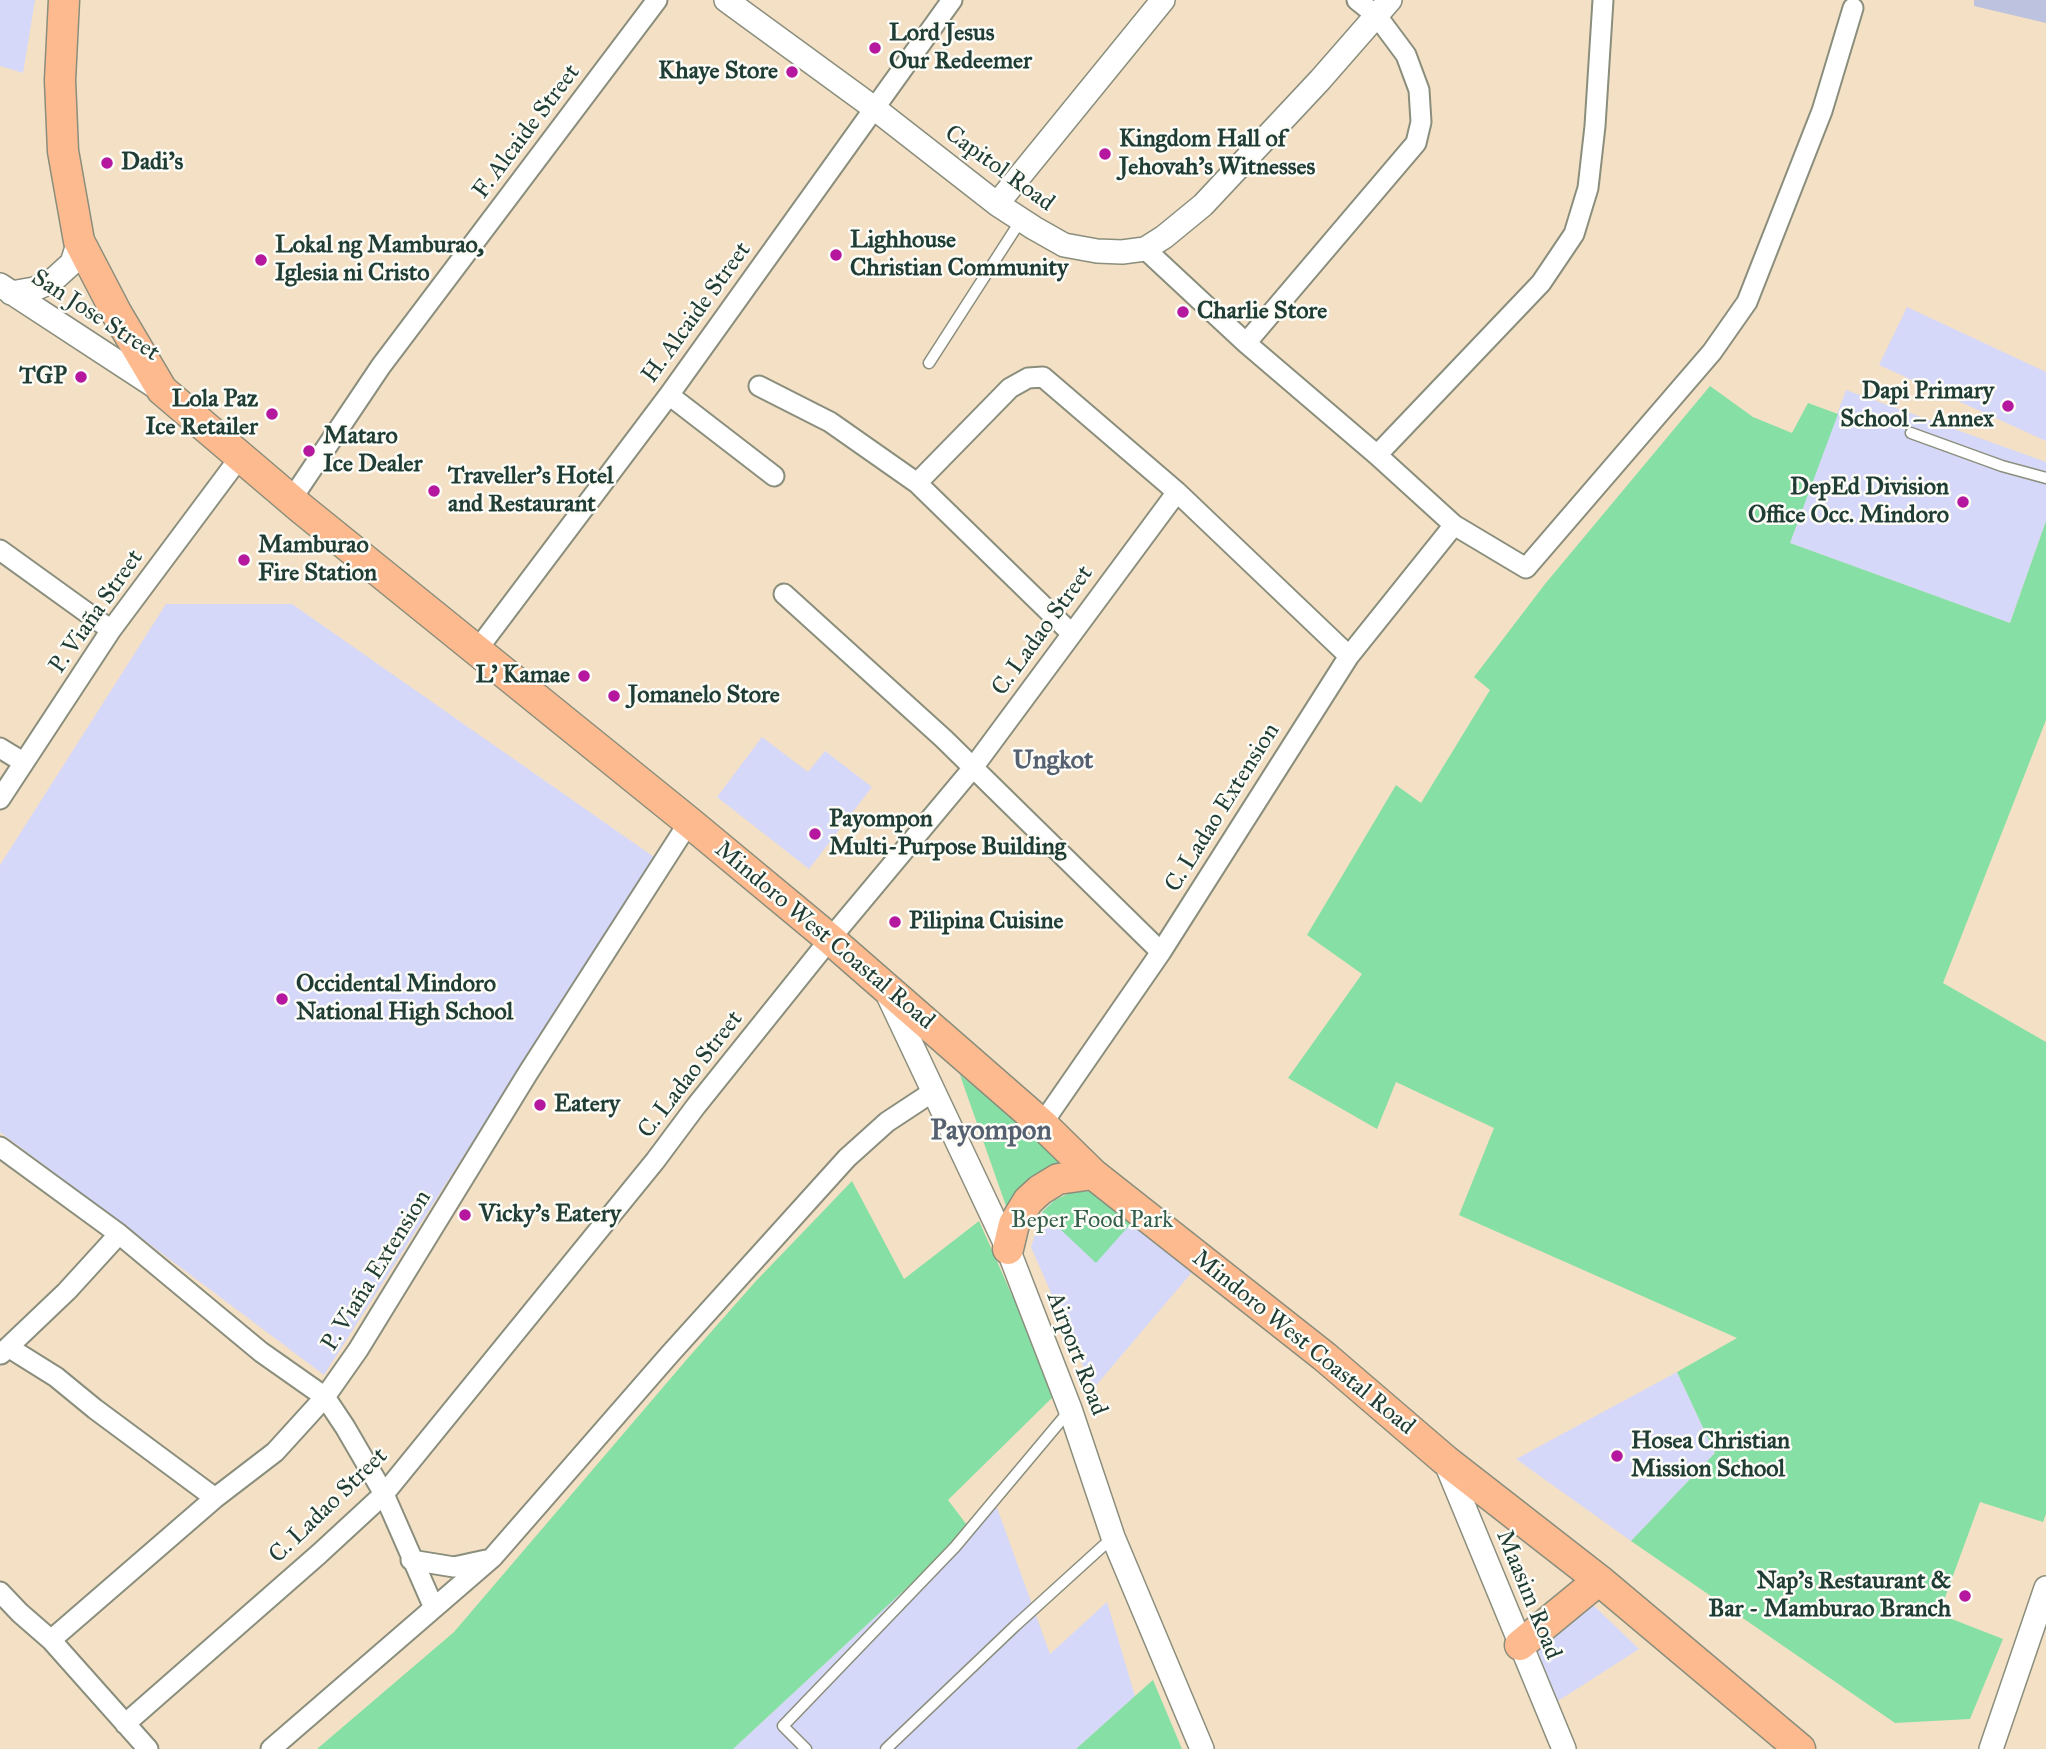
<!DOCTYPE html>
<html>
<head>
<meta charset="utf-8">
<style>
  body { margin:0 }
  canvas { display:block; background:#f4e0c5 }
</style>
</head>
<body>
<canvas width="2046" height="1749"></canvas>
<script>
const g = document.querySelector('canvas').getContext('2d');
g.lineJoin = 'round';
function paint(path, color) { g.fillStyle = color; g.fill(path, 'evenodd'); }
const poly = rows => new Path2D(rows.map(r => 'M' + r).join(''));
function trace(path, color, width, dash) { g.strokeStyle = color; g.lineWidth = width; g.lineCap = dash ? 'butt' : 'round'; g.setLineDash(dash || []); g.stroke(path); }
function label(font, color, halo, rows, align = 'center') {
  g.font = font + ' "IM FELL Great Primer",serif'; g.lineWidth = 5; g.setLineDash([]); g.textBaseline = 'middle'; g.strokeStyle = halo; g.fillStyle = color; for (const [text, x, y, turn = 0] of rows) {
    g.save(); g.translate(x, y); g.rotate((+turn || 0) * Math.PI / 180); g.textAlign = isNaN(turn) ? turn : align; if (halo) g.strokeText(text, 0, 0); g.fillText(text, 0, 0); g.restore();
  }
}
const built = poly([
  [0,0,35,0,23,73,0,66],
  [1907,307,2046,372,2046,441,1879,365],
  [1846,390,2046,462,2046,521,2010,623,1790,543],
  [166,604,292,604,654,857,324,1375,0,1132,0,865],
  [762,737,808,772,825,751,872,787,809,869,717,797],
  [1102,1192,1193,1271,1093,1389,1031,1247,1042,1212,1055,1200],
  [1677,1372,1715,1453,1631,1541,1516,1459],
  [996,1505,1050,1654,1107,1602,1135,1696,1076,1749,733,1749],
  [1588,1600,1639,1649,1558,1701,1531,1643]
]);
const industrial = poly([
  [1974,0,2046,0,2046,23,1974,6]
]);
const green = poly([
  [1710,386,1753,417,1792,433,1808,403,1838,414,1790,543,2010,623,2046,521,2046,720,1943,983,2046,1042,2046,1514,2043,1522,1980,1502,1939,1614,2003,1639,1970,1719,1895,1723,1631,1541,1715,1453,1677,1372,1737,1338,1459,1215,1494,1128,1396,1082,1377,1129,1288,1078,1362,974,1307,935,1396,785,1421,803,1490,690,1474,677,1545,584],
  [960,1075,1070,1164,1026,1184,1006,1206],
  [852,1181,904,1279,979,1221,1056,1394,948,1500,970,1529,733,1749,317,1749,454,1632,688,1358,756,1281],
  [1074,1191,1102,1192,1134,1220,1096,1263,1042,1212,1055,1200],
  [1153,1680,1182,1749,1076,1749,1135,1696]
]);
const service = poly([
  [929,363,1021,220],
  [1911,433,2002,466,2046,478],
  [806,1749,783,1726,955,1547,1069,1411],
  [886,1749,1015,1626,1113,1537]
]);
const minor = poly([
  [1145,249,1246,343,1377,455,1454,525,1526,568,1712,352,1747,302,1822,111,1853,8],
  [1246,343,1416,143,1421,122,1419,90,1406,55,1377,16,1357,0],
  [759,386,830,422,917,483,1071,633],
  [669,395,774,476],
  [1377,455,1541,283,1574,234,1588,188,1595,126,1603,0],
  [917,483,1010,388,1028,378,1043,377,1177,492,1349,656],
  [291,500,381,366,657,0],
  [0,550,111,630],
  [784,594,944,739,1161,952],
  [477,650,669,395,952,0],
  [0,748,23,762],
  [0,799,111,630,240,457],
  [1042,1124,1161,952,1349,656,1454,525],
  [0,1147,119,1234,261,1352,325,1397,345,1427,384,1494,434,1608],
  [8,1347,56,1377,95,1409,215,1498],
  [1,1354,67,1291,119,1234],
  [411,1560,454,1567,486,1560],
  [0,1592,20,1613,51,1640,148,1749],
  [51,1640,215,1498,275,1452,325,1397,358,1350,528,1073,689,822],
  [125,1724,319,1554,384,1494,655,1161,696,1106,830,939,972,769,1177,492],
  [271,1749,493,1557,670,1354,847,1158,887,1122,934,1091]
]);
const tertiary = poly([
  [726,0,874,108,997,204,1034,228,1064,245,1097,251,1122,252,1145,249,1164,237,1203,205,1320,80,1390,0],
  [997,204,1163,0],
  [0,285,159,389],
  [11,293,34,289,51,282,72,263,79,241],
  [887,993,1008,1249,1070,1409,1113,1537,1202,1749],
  [1445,1461,1564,1749],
  [1991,1749,2046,1588]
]);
const primary = poly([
  [64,0,60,80,63,151,79,241,117,314,162,390,302,509,689,822,830,939,1042,1124,1093,1174,1325,1357,1445,1460,1599,1580,1800,1749],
  [1008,1249,1014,1224,1028,1201,1040,1190,1058,1179,1093,1174],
  [1520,1645,1599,1580]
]);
const markers = [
  [875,48,7,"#b5179e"],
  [792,72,7,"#b5179e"],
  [1105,154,7,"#b5179e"],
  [107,163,7,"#b5179e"],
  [836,255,7,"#b5179e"],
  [261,260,7,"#b5179e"],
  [1183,312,7,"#b5179e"],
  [81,377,7,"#b5179e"],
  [2008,406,7,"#b5179e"],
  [272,414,7,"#b5179e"],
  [309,451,7,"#b5179e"],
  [434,491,7,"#b5179e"],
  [1963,502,7,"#b5179e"],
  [244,560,7,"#b5179e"],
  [584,676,7,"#b5179e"],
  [614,696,7,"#b5179e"],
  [815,834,7,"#b5179e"],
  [895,922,7,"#b5179e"],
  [282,999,7,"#b5179e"],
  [540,1105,7,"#b5179e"],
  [465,1215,7,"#b5179e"],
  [1617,1456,7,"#b5179e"],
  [1965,1596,7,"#b5179e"]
];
const poiNames = [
  ["Lord Jesus",889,34],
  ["Our Redeemer",889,62],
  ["Khaye Store",778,72,"right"],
  ["Kingdom Hall of",1119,140],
  ["Jehovah's Witnesses",1119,168],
  ["Dadi's",121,163],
  ["Lighhouse",850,241],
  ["Christian Community",850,269],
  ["Lokal ng Mamburao,",275,246],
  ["Iglesia ni Cristo",275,274],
  ["Charlie Store",1197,312],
  ["TGP",67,377,"right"],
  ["Dapi Primary",1994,392,"right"],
  ["School – Annex",1994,420,"right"],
  ["Lola Paz",258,400,"right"],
  ["Ice Retailer",258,428,"right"],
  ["Mataro",323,437],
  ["Ice Dealer",323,465],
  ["Traveller's Hotel",448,477],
  ["and Restaurant",448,505],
  ["DepEd Division",1949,488,"right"],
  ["Office Occ. Mindoro",1949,516,"right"],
  ["Mamburao",258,546],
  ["Fire Station",258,574],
  ["L' Kamae",570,676,"right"],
  ["Jomanelo Store",628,696],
  ["Payompon",829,820],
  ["Multi-Purpose Building",829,848],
  ["Pilipina Cuisine",909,922],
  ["Occidental Mindoro",296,985],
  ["National High School",296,1013],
  ["Eatery",554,1105],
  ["Vicky's Eatery",479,1215],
  ["Hosea Christian",1631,1442],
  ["Mission School",1631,1470],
  ["Nap's Restaurant &",1951,1582,"right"],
  ["Bar - Mamburao Branch",1951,1610,"right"]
];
const streetNames = [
  ["F. Alcaide Street",527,132,-53],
  ["Capitol Road",999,169,36],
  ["H. Alcaide Street",697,313,-54],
  ["San Jose Street",95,316,33],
  ["P. Viaña Street",97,612,-55],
  ["C. Ladao Street",1043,631,-54],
  ["C. Ladao Extension",1223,808,-58],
  ["Mindoro West Coastal Road",824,936,40],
  ["C. Ladao Street",691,1075,-52],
  ["P. Viaña Extension",377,1271,-58],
  ["Mindoro West Coastal Road",1303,1343,39],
  ["Airport Road",1076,1354,69],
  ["C. Ladao Street",329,1506,-44],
  ["Maasim Road",1528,1595,68]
];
const parkNames = [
  ["Beper Food Park",1092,1221]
];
const neighbourhoodNames = [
  ["Ungkot",1053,762]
];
const quarterNames = [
  ["Payompon",991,1132]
];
paint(built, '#d5d8f9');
paint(industrial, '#bdc3de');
paint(green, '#86e0a6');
trace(service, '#8a8e7c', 13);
trace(minor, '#8a8e7c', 23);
trace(tertiary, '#8a8e7c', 26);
trace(primary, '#8a8e7c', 33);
trace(service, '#fff', 10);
trace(minor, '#fff', 19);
trace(tertiary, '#fff', 23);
trace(primary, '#fcba8e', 30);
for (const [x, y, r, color] of markers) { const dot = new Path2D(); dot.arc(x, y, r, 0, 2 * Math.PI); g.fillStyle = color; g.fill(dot); trace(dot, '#fdfcf7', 2.5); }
label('bold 24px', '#1f3d34', '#fdfcf7', poiNames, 'left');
label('24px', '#1f3d34', '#fdfcf7', streetNames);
label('24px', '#345e4b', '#fdfcf7', parkNames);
label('bold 26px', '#556070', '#fdfcf7', neighbourhoodNames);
label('bold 28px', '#556070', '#fdfcf7', quarterNames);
</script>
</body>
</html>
